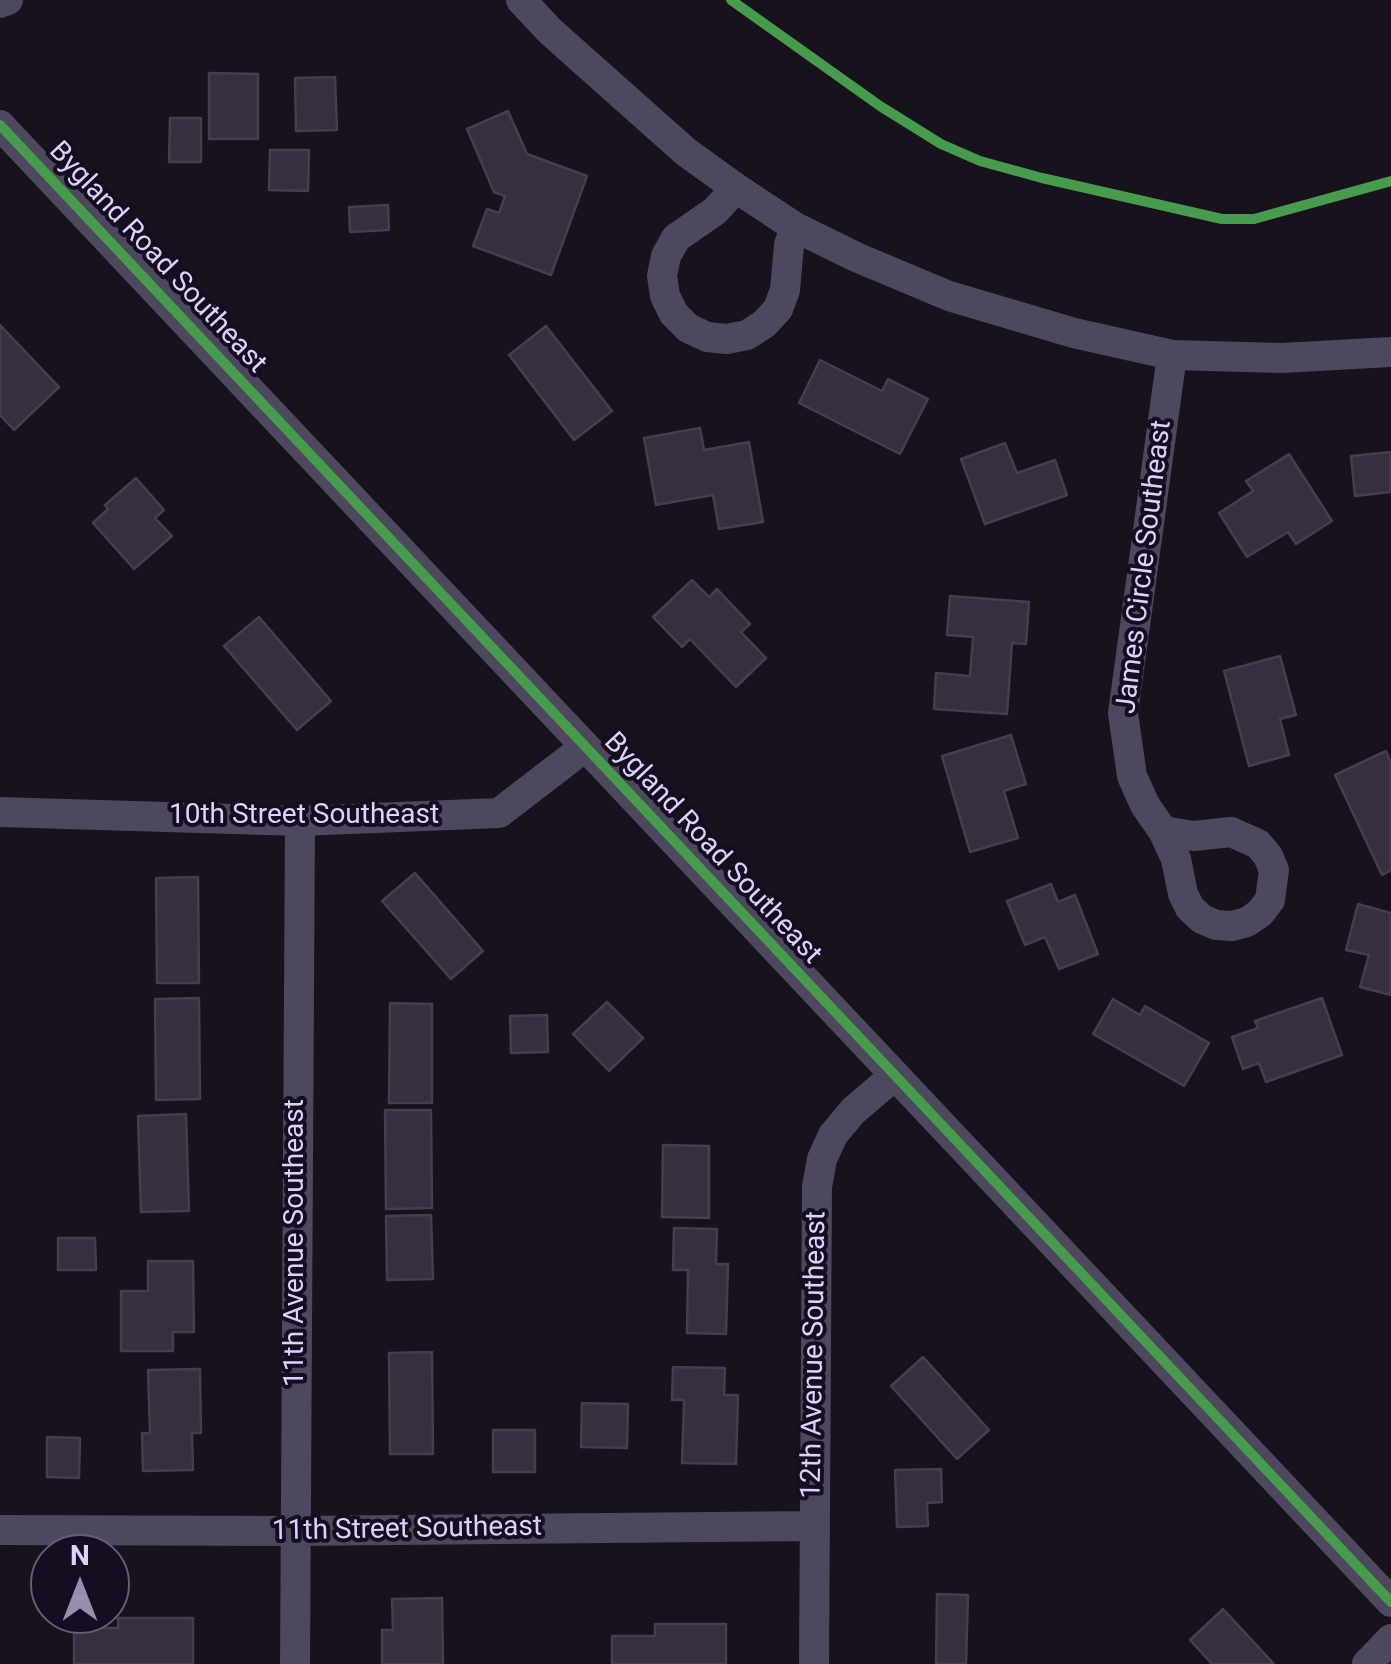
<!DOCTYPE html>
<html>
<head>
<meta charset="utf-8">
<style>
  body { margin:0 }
  #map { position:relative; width:1391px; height:1664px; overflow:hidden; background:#17121c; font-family:Roboto,sans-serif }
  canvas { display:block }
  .north { position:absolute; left:30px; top:1534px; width:100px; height:100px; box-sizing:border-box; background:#160e20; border:2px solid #665c78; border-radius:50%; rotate:0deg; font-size:28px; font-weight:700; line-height:40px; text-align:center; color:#dfd1fc }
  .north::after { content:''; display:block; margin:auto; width:35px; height:45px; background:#998eae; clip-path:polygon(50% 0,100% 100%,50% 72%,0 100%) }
</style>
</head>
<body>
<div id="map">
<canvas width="1391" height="1664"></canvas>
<div class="north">N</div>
</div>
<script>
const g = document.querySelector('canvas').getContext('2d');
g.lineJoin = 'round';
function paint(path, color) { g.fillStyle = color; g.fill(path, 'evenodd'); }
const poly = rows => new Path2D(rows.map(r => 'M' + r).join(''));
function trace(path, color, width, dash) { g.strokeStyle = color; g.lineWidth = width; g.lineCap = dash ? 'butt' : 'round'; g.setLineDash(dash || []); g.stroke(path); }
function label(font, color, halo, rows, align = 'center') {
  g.font = font + ' Roboto,sans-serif'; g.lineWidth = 8; g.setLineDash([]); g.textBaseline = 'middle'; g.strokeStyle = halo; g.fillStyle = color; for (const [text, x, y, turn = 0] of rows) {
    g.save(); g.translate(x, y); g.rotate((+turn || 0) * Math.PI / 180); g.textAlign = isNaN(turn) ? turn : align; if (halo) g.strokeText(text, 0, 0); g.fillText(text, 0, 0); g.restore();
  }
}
const building = poly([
  [209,73,258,74,258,139,209,139,209,73],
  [335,77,337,130,296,131,295,78,335,77],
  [508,111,527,154,587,176,551,275,473,246,487,209,499,213,505,196,494,192,467,129,508,111],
  [170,118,201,118,201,162,169,162,170,118],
  [270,150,309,150,308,191,269,190,270,150],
  [388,205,389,230,350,232,349,207,388,205],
  [0,325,59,387,14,430,0,415,0,325],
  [546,326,612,411,574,440,509,355,546,326],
  [820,360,882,391,888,379,928,399,900,454,799,403,820,360],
  [700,428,704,450,749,442,763,522,719,529,713,495,656,505,644,438,700,428],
  [1005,443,1017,473,1055,460,1067,495,985,524,961,459,1005,443],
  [1391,452,1391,492,1355,496,1351,456,1391,452],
  [1289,454,1332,521,1296,544,1288,532,1247,557,1219,513,1253,491,1246,481,1289,454],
  [136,478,164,510,155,518,172,536,134,569,93,523,108,509,105,505,136,478],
  [692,580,709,597,717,589,750,624,741,632,766,658,736,687,690,639,682,647,653,617,692,580],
  [950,596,1029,602,1026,644,1012,643,1007,714,934,709,936,673,970,676,973,637,947,635,950,596],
  [259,617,331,701,297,730,224,646,259,617],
  [1280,656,1296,715,1280,719,1289,755,1249,766,1224,671,1280,656],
  [1011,735,1026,784,1004,791,1018,838,970,852,942,756,1011,735],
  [1386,751,1391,763,1391,870,1382,875,1335,775,1386,751],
  [415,873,483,951,451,979,382,901,415,873],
  [198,877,199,983,157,983,156,878,198,877],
  [1051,884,1058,902,1075,895,1098,954,1059,969,1045,937,1025,945,1007,901,1051,884],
  [1358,904,1391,913,1391,995,1360,987,1369,955,1346,950,1358,904],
  [199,998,200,1099,156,1100,155,999,199,998],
  [1322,998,1342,1055,1266,1082,1259,1063,1243,1069,1232,1037,1258,1028,1255,1021,1322,998],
  [1113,999,1140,1015,1145,1006,1209,1043,1184,1086,1093,1034,1113,999],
  [607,1002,643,1038,609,1071,573,1034,607,1002],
  [390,1003,432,1004,432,1103,389,1103,390,1003],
  [547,1015,548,1052,511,1053,510,1016,547,1015],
  [385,1110,431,1110,432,1208,386,1209,385,1110],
  [186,1114,189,1211,141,1212,138,1116,186,1114],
  [663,1145,709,1146,709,1218,662,1217,663,1145],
  [431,1215,433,1279,387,1280,386,1216,431,1215],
  [674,1228,717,1229,716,1264,728,1264,726,1334,687,1333,688,1270,673,1270,674,1228],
  [58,1238,95,1238,96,1270,58,1270,58,1238],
  [148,1261,193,1261,194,1332,173,1332,173,1351,121,1351,121,1291,148,1291,148,1261],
  [432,1352,433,1454,390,1454,389,1353,432,1352],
  [923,1357,989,1430,957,1459,891,1386,923,1357],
  [673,1367,725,1368,724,1395,738,1395,736,1464,682,1463,684,1400,672,1400,673,1367],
  [200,1369,201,1433,192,1433,193,1470,143,1471,142,1433,150,1433,148,1370,200,1369],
  [582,1403,628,1404,627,1448,581,1447,582,1403],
  [493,1430,535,1430,535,1472,493,1472,493,1430],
  [47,1437,80,1438,79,1478,47,1477,47,1437],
  [941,1469,942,1502,927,1503,928,1526,897,1527,895,1470,941,1469],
  [937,1594,968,1595,966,1664,936,1664,937,1594],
  [442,1598,443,1664,382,1664,382,1630,393,1630,392,1599,442,1598],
  [1223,1609,1274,1664,1212,1664,1190,1640,1223,1609],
  [118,1618,193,1618,193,1664,74,1664,74,1628,118,1628,118,1618],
  [655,1624,726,1624,726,1664,612,1664,612,1636,655,1636,655,1624]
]);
const minor = poly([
  [521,0,550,31,686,152,736,188,795,227,856,257,949,296,1074,333,1172,355,1282,358,1391,352],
  [0,3,8,0],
  [0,125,1391,1602],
  [736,188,715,211,676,238,666,256,662,276,665,296,674,314,688,328,707,337,727,339,747,335,764,324,778,309,785,290,789,245,795,227],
  [0,812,300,821,499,813,585,747],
  [1163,831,1145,805,1132,776,1123,713,1172,355],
  [1163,831,1194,836,1231,832,1258,844,1268,856,1274,870,1270,900,1260,913,1247,922,1232,926,1216,925,1202,919,1190,908,1183,894,1176,859,1163,831],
  [0,1530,294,1531,814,1526],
  [295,1664,300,821],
  [814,1664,817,1187,822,1159,833,1135,853,1111,894,1076],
  [1367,1664,1391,1639]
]);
const cycleway = poly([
  [731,0,880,106,941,144,980,161,1042,178,1222,219,1254,219,1391,181],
  [0,125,1391,1602]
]);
const streetNames = [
  ["Bygland Road Southeast",157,258,47],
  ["James Circle Southeast",1145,567,-83],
  ["10th Street Southeast",304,816],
  ["Bygland Road Southeast",712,849,47],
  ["11th Avenue Southeast",296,1243,-90],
  ["12th Avenue Southeast",815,1355,-89],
  ["11th Street Southeast",407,1530,-1]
];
paint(building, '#36303e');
trace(building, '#453d50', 2.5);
trace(minor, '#4d485d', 30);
trace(cycleway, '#469c4c', 10);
label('28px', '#dfd1fc', '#160e20', streetNames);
</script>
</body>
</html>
